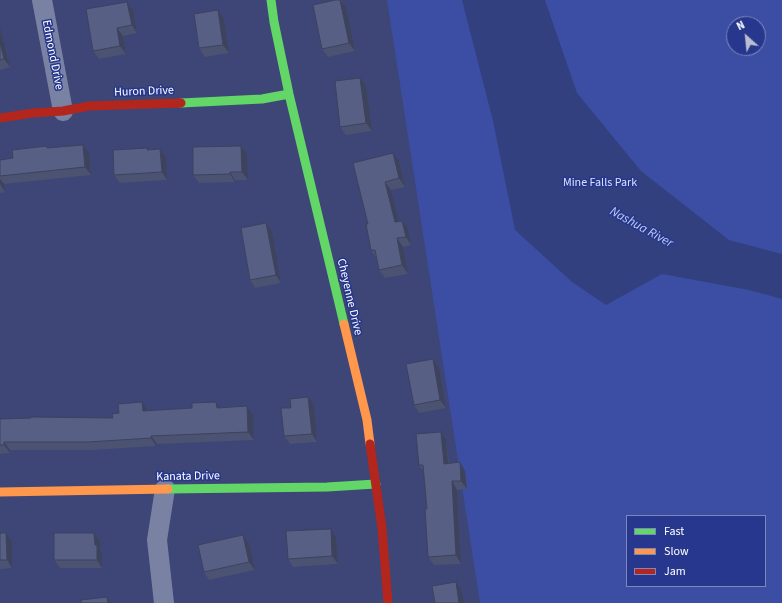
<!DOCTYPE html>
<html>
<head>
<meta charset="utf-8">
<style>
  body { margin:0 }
  #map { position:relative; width:782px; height:603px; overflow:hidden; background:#3d4676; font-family:"Source Sans 3",sans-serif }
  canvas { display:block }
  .legend { position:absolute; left:626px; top:515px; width:140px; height:72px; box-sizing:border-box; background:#26378d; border:1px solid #7d87bb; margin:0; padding:5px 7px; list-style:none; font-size:12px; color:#fff }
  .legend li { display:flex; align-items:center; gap:8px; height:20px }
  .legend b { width:20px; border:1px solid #7d87bb }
  .north { position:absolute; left:726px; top:16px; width:40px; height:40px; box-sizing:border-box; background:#26378d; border:1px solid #7d87bb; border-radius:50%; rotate:333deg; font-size:11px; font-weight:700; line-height:16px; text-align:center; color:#fff }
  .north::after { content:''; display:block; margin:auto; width:14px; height:18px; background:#bbbecf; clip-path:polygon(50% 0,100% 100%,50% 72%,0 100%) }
</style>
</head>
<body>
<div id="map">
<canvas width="782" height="603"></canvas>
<ul class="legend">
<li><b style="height:5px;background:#63d668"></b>Fast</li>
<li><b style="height:5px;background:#ff974d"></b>Slow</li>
<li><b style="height:5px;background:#b3261e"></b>Jam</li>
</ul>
<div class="north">N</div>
</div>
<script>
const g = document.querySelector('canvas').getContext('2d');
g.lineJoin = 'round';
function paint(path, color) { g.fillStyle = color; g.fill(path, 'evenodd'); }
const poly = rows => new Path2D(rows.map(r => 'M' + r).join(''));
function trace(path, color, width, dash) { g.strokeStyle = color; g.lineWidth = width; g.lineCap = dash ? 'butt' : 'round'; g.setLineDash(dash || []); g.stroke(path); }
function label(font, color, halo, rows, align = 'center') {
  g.font = font + ' "Source Sans 3",sans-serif'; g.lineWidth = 3; g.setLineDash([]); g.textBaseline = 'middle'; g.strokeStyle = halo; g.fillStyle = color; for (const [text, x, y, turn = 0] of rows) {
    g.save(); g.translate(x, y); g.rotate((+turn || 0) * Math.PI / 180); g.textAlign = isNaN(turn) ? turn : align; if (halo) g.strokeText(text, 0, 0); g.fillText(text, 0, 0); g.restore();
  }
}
const green = poly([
  [387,0,782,0,782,603,480,603],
  [734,24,758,24,758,48,734,48],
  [627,516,765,516,765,586,627,586]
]);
const water = poly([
  [462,0,545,0,577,93,641,171,729,240,782,254,782,299,749,290,662,274,606,305,572,282,515,230,493,121]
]);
const street = poly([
  [42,0,63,111],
  [164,603,157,540,165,489]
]);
const fast = poly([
  [271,0,274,22,289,94,344,324],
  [181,103,262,99,289,94],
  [168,489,327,487,376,484]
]);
const slow = poly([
  [344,324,367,420,370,444],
  [0,492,168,489]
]);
const jam = poly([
  [0,118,33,113,63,111,89,106,181,103],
  [370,444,382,528,388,603]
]);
const wall = poly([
  [335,0,341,0,346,7,355,51,328,57,322,49],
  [127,2,133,10,137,33,123,36,126,54,99,59,93,51],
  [218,10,224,19,229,53,205,57,199,48],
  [0,27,10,67,0,70],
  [360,78,366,86,372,131,346,135,340,127],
  [83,145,89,153,91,175,4,184,5,192,0,193,0,160,13,158,49,148],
  [241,146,247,154,248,180,235,180,235,182,199,183,193,175],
  [149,149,160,149,166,157,167,180,120,183,114,175],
  [399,161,405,187,391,190,399,222,408,229,411,245,403,247,408,274,385,278,379,270,377,259,371,250,368,224,353,163],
  [266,223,272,231,281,283,255,288,250,280],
  [433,359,439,367,446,408,419,413,414,405],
  [314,405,317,442,290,444,284,436],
  [247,406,253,415,254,440,157,444,156,446,93,450,10,450,10,453,0,454,0,419,113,418,148,411],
  [446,440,449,464,465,471,467,489,457,490,461,564,434,565,428,557,427,509,424,472,419,465],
  [0,533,6,533,12,541,12,568,0,569],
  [94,533,100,541,100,550,102,553,102,568,60,568,54,560],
  [243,535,249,543,255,570,209,580,204,572],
  [336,537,338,564,293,567,288,559]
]);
const shadedWall = poly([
  [340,0,346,7,355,51,349,43],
  [127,2,133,10,137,33,132,25],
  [218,10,224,19,229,53,223,45],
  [0,27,10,67,4,59,0,42],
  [117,28,123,36,126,54,120,46],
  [360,78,366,86,372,131,366,123],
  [83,145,89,153,91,175,85,167],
  [241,146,247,154,248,180,242,172],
  [160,149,166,157,167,180,162,172],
  [393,153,399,161,405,187,399,178],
  [230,172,235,180,235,182,230,174],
  [0,179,4,184,5,192,0,184],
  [385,182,391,190,401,230,395,222],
  [402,221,408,229,411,245,406,237],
  [266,223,272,231,281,283,276,275],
  [397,238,403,247,408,274,402,265],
  [433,359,439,367,446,408,440,400],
  [308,397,314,405,317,442,312,434],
  [142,402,148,411,148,420,143,411],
  [216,402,222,410,217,408],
  [247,406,253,415,254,440,248,432],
  [441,432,446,440,449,472,444,464],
  [151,436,157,444,156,446,151,438],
  [4,442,10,450,10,453,4,445],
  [460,462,465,471,467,489,461,481],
  [452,481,457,490,461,564,456,555],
  [331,529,336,537,338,564,332,556],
  [6,533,12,541,12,568,7,560],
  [94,533,100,541,100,550,102,553,102,568,97,560,95,545],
  [243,535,249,543,255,570,249,562],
  [456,582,461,590,464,603,459,603],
  [107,597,111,603,108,603]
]);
const building = poly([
  [335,0,340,0,349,43,322,49,313,5,335,0],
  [127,2,132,25,117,28,120,46,93,51,86,9,127,2],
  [218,10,223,45,199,48,194,14,218,10],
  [0,42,4,59,0,60,0,42],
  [360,78,366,123,340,127,335,81,360,78],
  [83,145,85,167,0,176,0,160,13,158,12,150,47,146,47,148,83,145],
  [241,146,242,172,230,172,230,174,193,175,193,147,241,146],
  [148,148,147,150,160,149,162,172,114,175,113,150,148,148],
  [393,153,399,178,385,182,395,222,402,221,406,237,397,238,402,265,379,270,375,250,371,250,366,224,368,224,353,163,393,153],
  [266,223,276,275,250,280,241,228,266,223],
  [433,359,440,400,414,405,406,364,433,359],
  [308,397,312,434,284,436,281,408,291,408,290,399,308,397],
  [142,402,143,411,192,408,192,403,216,402,217,408,247,406,248,432,151,436,151,438,88,442,4,442,4,445,0,445,0,419,31,418,31,417,113,418,112,414,119,413,118,404,142,402],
  [441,432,444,464,460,462,461,481,452,481,456,555,428,557,425,509,427,509,423,465,419,465,416,434,441,432],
  [331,529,332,556,288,559,286,531,331,529],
  [0,533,6,533,7,560,0,560,0,533],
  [54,533,94,533,95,545,97,545,97,560,54,560,54,533],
  [243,535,249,562,204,572,198,545,243,535],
  [456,582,459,603,435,603,432,586,456,582],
  [107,597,108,603,81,603,81,600,107,597]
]);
const streetNames = [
  ["Edmond Drive",52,55,79],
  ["Huron Drive",144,92,-2],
  ["Cheyenne Drive",349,297,77],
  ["Kanata Drive",188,477,-1]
];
const parkNames = [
  ["Mine Falls Park",600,183]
];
const waterNames = [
  ["Nashua River",641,228,29]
];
paint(green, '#3b4ea3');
paint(water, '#33407f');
trace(street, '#7982a2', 20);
trace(fast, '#63d668', 9);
trace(slow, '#ff974d', 9);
trace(jam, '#b3261e', 9);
paint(wall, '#4b5272');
paint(shadedWall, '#3d425d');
paint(building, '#575f85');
trace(building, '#3d425d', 1);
label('12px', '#fff', '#26378d', streetNames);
label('12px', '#dae0f8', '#26378d', parkNames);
label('italic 13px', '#c2cbf2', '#26378d', waterNames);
</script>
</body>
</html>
